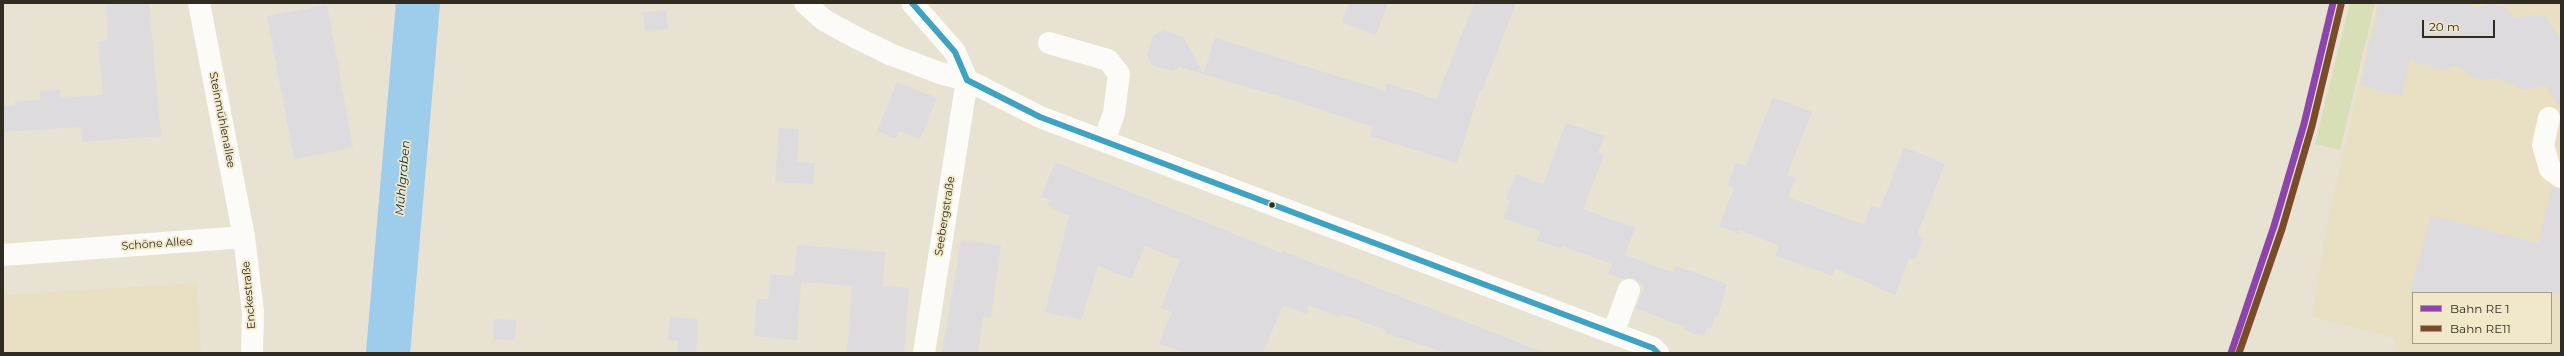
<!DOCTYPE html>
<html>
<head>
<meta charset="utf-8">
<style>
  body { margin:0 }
  #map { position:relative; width:2564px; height:356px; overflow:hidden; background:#e8e2d2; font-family:Montserrat,sans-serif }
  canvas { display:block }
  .frame { position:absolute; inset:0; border:4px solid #302c21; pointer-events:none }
  .legend { position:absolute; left:2412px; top:292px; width:140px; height:52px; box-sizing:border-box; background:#f1e7c9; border:1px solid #a49c86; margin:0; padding:5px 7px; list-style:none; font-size:12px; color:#302c21 }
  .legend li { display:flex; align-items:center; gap:8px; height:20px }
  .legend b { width:20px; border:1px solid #a49c86 }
  .scale { position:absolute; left:2422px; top:20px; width:73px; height:18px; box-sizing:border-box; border:2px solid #302c21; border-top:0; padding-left:5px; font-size:12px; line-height:14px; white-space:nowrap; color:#302c21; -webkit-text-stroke:3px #f1e7c9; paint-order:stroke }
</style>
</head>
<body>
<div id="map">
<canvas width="2564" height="356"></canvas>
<div class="frame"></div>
<ul class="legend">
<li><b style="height:5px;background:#8e44ad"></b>Bahn RE 1</li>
<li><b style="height:5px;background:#7a4b2a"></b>Bahn RE11</li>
</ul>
<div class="scale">20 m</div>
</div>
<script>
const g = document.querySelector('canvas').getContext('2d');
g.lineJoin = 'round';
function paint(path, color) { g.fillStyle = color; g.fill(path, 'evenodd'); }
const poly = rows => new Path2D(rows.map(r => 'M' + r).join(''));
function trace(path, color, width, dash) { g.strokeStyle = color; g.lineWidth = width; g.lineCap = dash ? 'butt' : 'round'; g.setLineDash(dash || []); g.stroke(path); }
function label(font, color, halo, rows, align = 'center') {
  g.font = font + ' Montserrat,sans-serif'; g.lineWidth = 3.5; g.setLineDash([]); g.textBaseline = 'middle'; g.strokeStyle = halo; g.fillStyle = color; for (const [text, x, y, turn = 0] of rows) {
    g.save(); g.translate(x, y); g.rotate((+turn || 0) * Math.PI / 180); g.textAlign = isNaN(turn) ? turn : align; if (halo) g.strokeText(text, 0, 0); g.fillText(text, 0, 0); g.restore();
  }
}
const built = poly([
  [2377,3,2561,3,2561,353,2397,353,2395,339,2312,316,2325,234],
  [2413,293,2551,293,2551,343,2413,343],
  [197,283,201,353,3,353,3,295]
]);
const green = poly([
  [421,3,428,3,417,39],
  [2350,3,2375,3,2340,150,2315,144]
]);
const river = poly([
  [388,353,418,3]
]);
const building = poly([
  [106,3,149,3,161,136,82,142,81,127,3,132,3,106,15,105,15,102,40,100,40,91,60,89,60,98,103,95,98,41,108,40],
  [1349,3,1388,3,1376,35,1342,22],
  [1474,3,1516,3,1482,91,1480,90,1457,163,1370,136,1373,127,1308,105,1180,67,1173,71,1152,65,1147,55,1153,35,1163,30,1183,37,1204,73,1215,38,1385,91,1387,83,1436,99],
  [2379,3,2469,3,2475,9,2490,3,2505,7,2515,18,2541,14,2547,18,2561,40,2561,109,2545,85,2523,90,2497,78,2483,80,2473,78,2456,65,2446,69,2437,69,2410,60,2402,96,2360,86],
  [327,5,353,148,294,159,267,16],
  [666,10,668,29,645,31,643,12],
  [897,82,937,98,920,139,899,131,896,139,877,131],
  [1773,97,1812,112,1787,175,1796,178,1788,197,1864,225,1871,206,1880,209,1904,147,1945,164,1917,235,1924,238,1915,260,1909,258,1895,295,1835,268,1832,276,1775,255,1779,246,1740,230,1739,234,1719,226,1734,188,1727,185,1736,163,1746,166],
  [1566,123,1605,136,1598,153,1604,155,1583,209,1635,228,1625,255,1673,273,1676,266,1727,284,1718,317,1715,316,1711,329,1707,328,1703,337,1684,330,1685,327,1636,308,1644,287,1634,278,1623,279,1608,274,1612,264,1562,246,1561,249,1537,240,1540,231,1503,218,1510,201,1506,200,1516,174,1543,185],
  [779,128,799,129,797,162,815,163,813,184,775,182],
  [1055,162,1281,253,1282,251,1546,353,1447,353,1385,333,1386,330,1341,314,1340,317,1309,305,1306,314,1283,305,1263,353,1184,353,1159,343,1172,312,1161,308,1180,260,1145,246,1131,279,1098,266,1081,320,1045,312,1069,216,1047,206,1050,200,1041,197],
  [2552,186,2561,189,2561,293,2410,293,2431,215,2538,243],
  [961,240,1001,245,991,318,983,317,978,353,942,353],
  [797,245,885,252,883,286,909,288,904,353,847,353,852,286,801,282,797,340,754,336,757,299,768,299,770,274,794,276],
  [670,317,698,319,696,353,677,353,678,341,668,340],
  [494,319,516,320,515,340,493,339]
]);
const minor = poly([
  [805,3,824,20,857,38,892,55,940,73,967,80,1040,117,1653,348,1658,353],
  [1049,43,1108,60,1119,74,1114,113,1104,141],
  [2549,118,2543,145,2550,169,2561,177],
  [3,255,244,237],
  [1613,333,1629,290]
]);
const major = poly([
  [199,3,244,237,253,312,252,353],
  [912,3,955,52,967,80,924,353]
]);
const bus1 = poly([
  [912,3,955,52,967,80],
  [967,80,1040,117,1653,348,1658,353]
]);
const rail1 = poly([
  [2231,353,2274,226,2304,124,2333,3]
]);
const rail2 = poly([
  [2239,353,2282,229,2312,126,2341,5]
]);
const markers = [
  [1272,205,3.5,"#302c21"]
];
const streetNames = [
  ["Steinmühlenallee",222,120,79],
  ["Seebergstraße",945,216,-81],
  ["Schöne Allee",157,244,-4],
  ["Enckestraße",249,295,-95]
];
const waterNames = [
  ["Mühlgraben",403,178,-85]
];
paint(built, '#e9dfc3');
paint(green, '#d8deb6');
trace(river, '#9ecceb', 44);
paint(building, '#dddbde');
trace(minor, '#fcfbf8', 22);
trace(major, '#fcfbf8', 22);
trace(bus1, '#3ea2c0', 6);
trace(rail1, '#8e44ad', 7);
trace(rail2, '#7a4b2a', 7);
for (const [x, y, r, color] of markers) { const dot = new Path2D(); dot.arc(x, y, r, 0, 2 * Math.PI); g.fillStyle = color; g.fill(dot); trace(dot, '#f1e7c9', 1.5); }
label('11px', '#302c21', '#f1e7c9', streetNames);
label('italic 12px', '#052e47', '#f1e7c9', waterNames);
</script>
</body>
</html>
